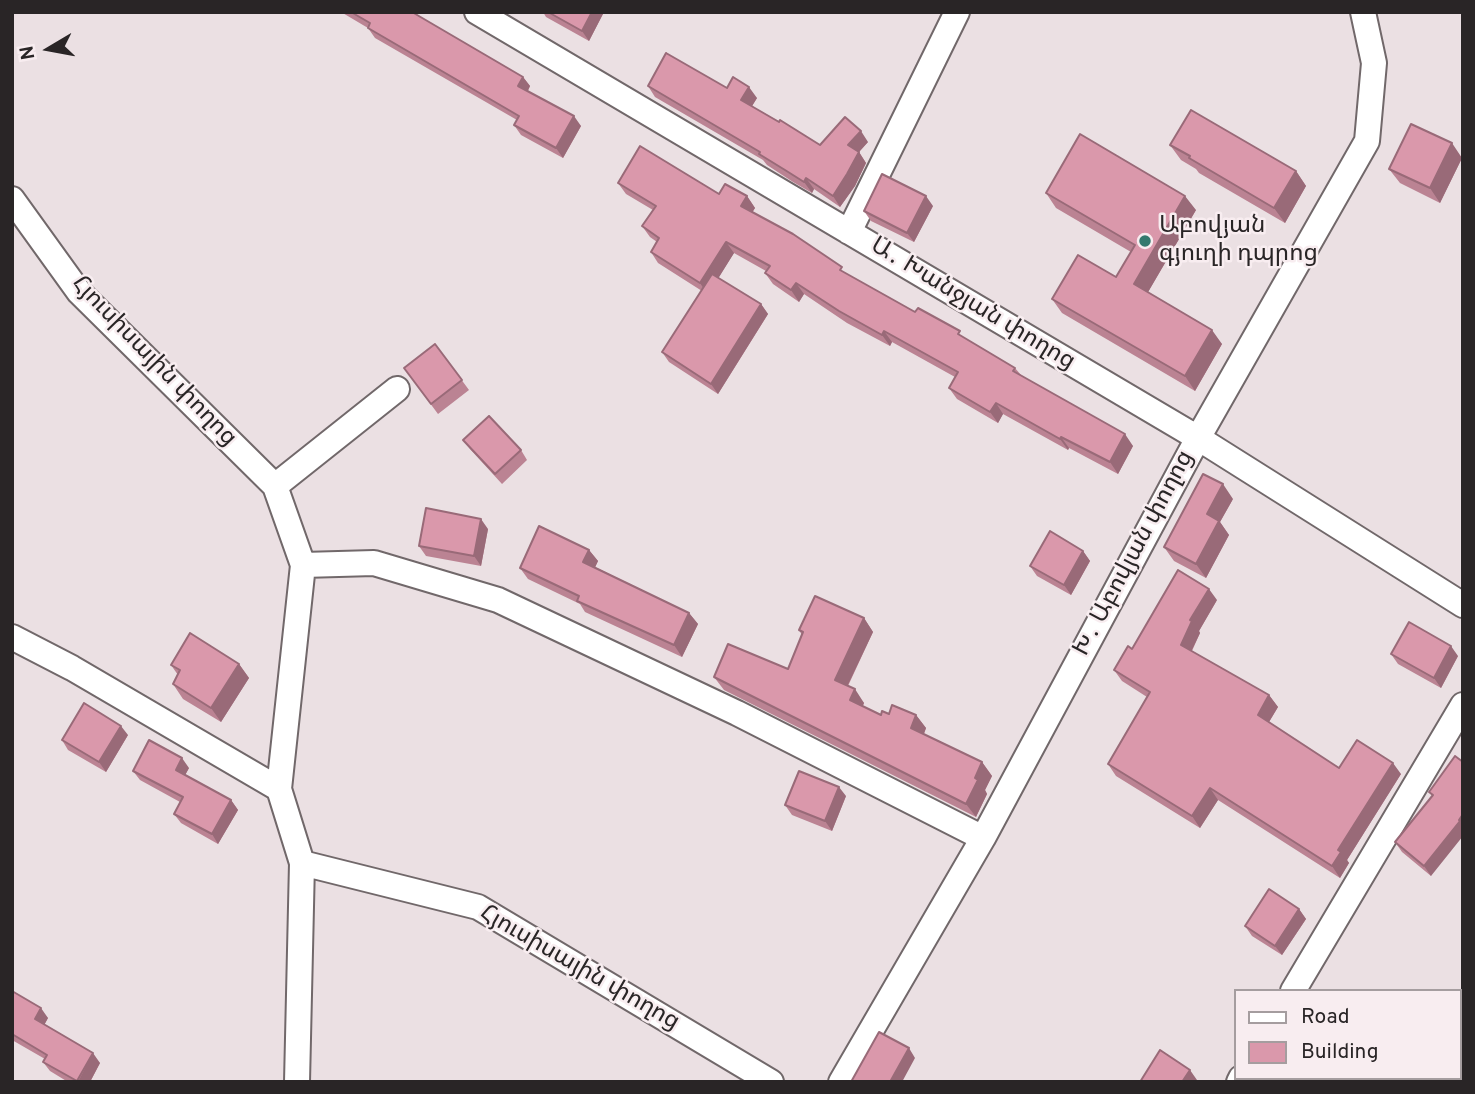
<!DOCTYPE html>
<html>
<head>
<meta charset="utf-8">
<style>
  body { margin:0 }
  #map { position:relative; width:1475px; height:1094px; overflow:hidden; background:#ebe0e3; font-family:Overpass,sans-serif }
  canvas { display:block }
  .frame { position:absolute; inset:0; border:14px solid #292526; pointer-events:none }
  .legend { position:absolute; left:1234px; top:989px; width:228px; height:91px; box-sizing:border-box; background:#f8edf0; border:2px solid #a59d9f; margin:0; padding:9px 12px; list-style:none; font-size:21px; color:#292526 }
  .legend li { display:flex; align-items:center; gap:14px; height:35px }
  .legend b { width:35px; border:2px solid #a59d9f }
  .north { position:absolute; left:14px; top:14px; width:70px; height:70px; -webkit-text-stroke:5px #f8edf0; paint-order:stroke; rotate:260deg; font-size:19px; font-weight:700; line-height:28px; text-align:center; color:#292526 }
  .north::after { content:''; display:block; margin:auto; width:24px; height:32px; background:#292526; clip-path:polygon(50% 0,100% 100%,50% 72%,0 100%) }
</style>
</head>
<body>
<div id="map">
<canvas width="1475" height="1094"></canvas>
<div class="frame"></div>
<ul class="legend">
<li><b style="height:9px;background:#fff"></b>Road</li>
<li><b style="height:19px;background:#da98ab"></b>Building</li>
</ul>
<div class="north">N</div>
</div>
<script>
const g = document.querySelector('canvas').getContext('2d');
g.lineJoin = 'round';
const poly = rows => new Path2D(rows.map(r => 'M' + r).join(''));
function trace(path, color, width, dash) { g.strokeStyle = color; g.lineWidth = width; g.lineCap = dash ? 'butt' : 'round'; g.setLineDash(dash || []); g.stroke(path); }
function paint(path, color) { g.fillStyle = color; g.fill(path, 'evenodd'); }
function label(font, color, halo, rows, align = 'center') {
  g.font = font + ' Overpass,"Noto Sans Armenian",sans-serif'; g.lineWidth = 5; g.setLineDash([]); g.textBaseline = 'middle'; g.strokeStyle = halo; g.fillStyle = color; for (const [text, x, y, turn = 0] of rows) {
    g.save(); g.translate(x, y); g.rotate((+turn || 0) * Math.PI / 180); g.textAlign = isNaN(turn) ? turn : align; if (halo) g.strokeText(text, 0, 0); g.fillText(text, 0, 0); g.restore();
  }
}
const minor = poly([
  [477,12,1198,438,1463,605],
  [12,199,79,292,275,486,303,565,279,789,302,863,297,1082],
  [849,232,957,12],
  [275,486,397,389],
  [303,565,374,563,498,600,737,713,983,838],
  [12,637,72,668,279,789],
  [302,863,478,907,771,1082],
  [1293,991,1463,705],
  [841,1082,983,838,1198,438,1367,141,1374,63,1363,12],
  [1239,1082,1241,1078]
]);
const wall = poly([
  [341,12,412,12,523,77,530,86,528,91,581,126,563,158,521,135,514,125,517,120,375,38,368,28],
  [543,12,604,12,589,41,546,17],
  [648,86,727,88,757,98,752,106,820,145,868,142,859,152,866,163,855,186,840,207,814,189,812,193,793,182,767,165,763,160,655,97],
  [1170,145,1296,171,1306,186,1285,223,1199,173,1196,169,1181,160],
  [1462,158,1440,203,1400,183,1389,169],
  [618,183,719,194,747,196,755,208,752,212,847,274,915,312,965,338,1015,368,1021,375,1133,446,1118,474,1069,448,1068,450,1003,414,998,423,957,399,949,388,955,377,892,342,890,346,847,323,804,294,799,302,773,284,765,273,766,271,734,253,718,278,761,304,768,314,718,394,669,362,662,352,702,291,658,263,651,252,657,242,650,237,642,226,653,210,626,194],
  [1046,193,1196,210,1148,292,1222,344,1195,391,1062,313,1052,299,1116,277,1131,252,1056,208],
  [933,206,914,242,871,221,864,211],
  [435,344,469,390,438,414,404,368],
  [463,440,521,450,527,460,502,484,470,449],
  [1233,499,1220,522,1229,535,1206,578,1174,561,1164,547],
  [488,529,481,566,426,556,419,546],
  [589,550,598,561,595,567,689,613,698,624,682,657,585,612,580,604,528,579,520,568],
  [1083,551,1090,561,1071,595,1037,576,1030,566],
  [1217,600,1199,631,1200,633,1192,651,1269,695,1278,707,1269,722,1339,768,1401,774,1347,860,1349,863,1340,878,1218,800,1200,828,1116,776,1108,764,1147,697,1122,681,1114,670,1132,649],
  [864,618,873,632,848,686,864,703,863,706,881,715,889,714,916,715,926,728,924,734,982,762,992,776,985,790,987,794,976,817,724,690,714,677,788,669,802,635,799,630],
  [1391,654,1458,656,1441,688,1398,664],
  [239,664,249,678,221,722,183,699,173,684,178,675,171,665],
  [128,735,106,772,68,750,62,740],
  [1455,756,1431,876,1402,852,1395,842,1432,796,1429,792],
  [189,768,185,775,231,800,238,810,218,844,181,823,174,814,180,802,140,780,133,771],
  [846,796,832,831,792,815,785,805],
  [1299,909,1306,919,1282,955,1252,936,1245,926],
  [12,991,48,1018,44,1025,100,1063,90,1082,68,1082,50,1071,43,1062,45,1059,12,1040]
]);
const shadedWall = poly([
  [592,12,604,12,589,41,582,31],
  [523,77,530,86,525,96,518,86],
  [749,87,757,98,749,111,741,100],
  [574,116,581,126,563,158,556,148],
  [861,131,868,142,859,152,866,163,855,186,840,207,833,196,848,145],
  [1452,143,1462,158,1440,203,1430,188],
  [1296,171,1306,186,1285,223,1274,208],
  [806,178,814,189,812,193,804,182],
  [747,196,755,208,749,218,741,206],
  [926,196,933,206,914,242,907,233],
  [1185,196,1196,210,1144,299,1134,284],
  [726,242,734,253,708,295,700,283],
  [796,283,804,294,799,302,791,290],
  [761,304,768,314,718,394,711,384],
  [1212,330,1222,344,1195,391,1185,376],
  [884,331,892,342,890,346,882,335],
  [996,403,1003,414,998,423,990,412],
  [1125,434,1133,446,1118,474,1110,462],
  [1061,437,1069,448,1068,450,1060,439],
  [1223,484,1233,499,1220,522,1229,535,1206,578,1196,564,1207,514],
  [481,519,488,529,481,566,474,556],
  [589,550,598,561,592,574,583,562],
  [1083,551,1090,561,1071,595,1064,585],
  [1209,589,1217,600,1199,631,1200,633,1189,656,1181,645,1190,620],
  [689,613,698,624,682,657,674,645],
  [864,618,873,632,844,693,835,680],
  [1451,646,1458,656,1441,688,1434,678],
  [239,664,249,678,221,722,211,708],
  [855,689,864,703,859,713,850,700],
  [1269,695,1278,707,1266,727,1258,715],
  [916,715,926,728,921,741,911,728],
  [121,726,128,735,106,772,99,762],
  [182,758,189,768,183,779,176,770],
  [982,762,992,776,985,790,987,794,976,817,966,804,975,778],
  [1393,763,1401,774,1347,860,1349,863,1340,878,1332,866,1338,850],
  [839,787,846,796,832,831,825,821],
  [1210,788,1218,800,1200,828,1192,816],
  [231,800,238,810,218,844,212,834],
  [1463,814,1463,836,1431,876,1424,866],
  [1299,909,1306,919,1282,955,1275,946],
  [41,1008,48,1018,42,1029,35,1019],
  [909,1048,915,1058,902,1082,890,1082],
  [93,1053,100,1063,90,1082,78,1082],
  [1190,1070,1197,1080,1196,1082,1182,1082]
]);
const building = poly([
  [351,12,412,12,523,77,518,86,574,116,556,148,514,125,519,116,368,28,370,23,351,12],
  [548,12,592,12,582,31,548,12],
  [666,53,727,88,733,77,749,87,741,100,779,122,780,120,820,145,845,117,861,131,848,145,859,152,847,174,833,196,806,178,804,182,785,170,759,154,760,152,648,86,666,53],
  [1191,110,1296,171,1274,208,1189,158,1190,156,1170,145,1191,110],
  [1411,124,1452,143,1430,188,1389,169,1411,124],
  [1080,134,1185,196,1134,284,1212,330,1185,376,1052,299,1078,255,1116,277,1135,245,1046,193,1080,134],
  [640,146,719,194,725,184,747,196,741,206,793,234,842,267,840,270,915,312,918,308,960,331,958,334,1015,368,1013,371,1125,434,1110,462,1061,437,1060,439,996,403,990,412,949,388,958,372,884,331,882,335,839,311,796,283,791,290,765,273,770,266,726,242,700,283,651,252,659,238,642,226,656,206,618,183,640,146],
  [882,174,926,196,907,233,864,211,882,174],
  [712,274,761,304,711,384,662,352,712,274],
  [435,344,462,380,431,404,404,368,435,344],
  [489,416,521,450,495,474,463,440,489,416],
  [1203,474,1223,484,1207,514,1219,521,1196,564,1164,547,1203,474],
  [426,508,481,519,474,556,419,546,426,508],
  [539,526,589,550,583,562,689,613,674,645,577,601,579,596,520,568,539,526],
  [1050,531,1083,551,1064,585,1030,566,1050,531],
  [1178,570,1209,589,1190,620,1192,621,1181,645,1269,695,1258,715,1339,768,1357,740,1393,763,1338,850,1341,852,1332,866,1210,788,1192,816,1108,764,1150,692,1114,670,1128,646,1132,649,1178,570],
  [815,596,864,618,835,680,855,689,850,700,881,715,882,711,889,714,892,705,916,715,911,728,982,762,975,778,978,780,966,804,714,677,728,644,788,669,803,632,799,630,815,596],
  [1409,622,1451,646,1434,678,1391,654,1409,622],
  [190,633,239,664,211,708,173,684,180,670,171,665,190,633],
  [84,703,121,726,99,762,62,740,84,703],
  [149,740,182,758,176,770,231,800,212,834,174,814,183,797,133,771,149,740],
  [1455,756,1463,762,1463,814,1459,820,1460,821,1424,866,1395,842,1433,795,1429,792,1455,756],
  [799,771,839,787,825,821,785,805,799,771],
  [1269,889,1299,909,1275,946,1245,926,1269,889],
  [12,991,41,1008,35,1019,93,1053,77,1081,43,1062,47,1055,12,1034,12,991],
  [879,1032,909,1048,890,1082,851,1082,879,1032],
  [1160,1050,1190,1070,1182,1082,1140,1082,1160,1050],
  [1250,1078,1284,1078,1289,1082,1247,1082,1250,1078]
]);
const markers = [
  [1145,241,7,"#34796e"]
];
const poiNames = [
  ["Աբովյան",1159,227],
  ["գյուղի դպրոց",1159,255]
];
const streetNames = [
  ["Ա․ Խանջյան փողոց",972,305,31],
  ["Հյուսիսային փողոց",153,362,46],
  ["Խ․ Աբովյան փողոց",1135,554,-62],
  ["Հյուսիսային փողոց",579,969,30]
];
trace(minor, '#71686a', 28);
trace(minor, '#fff', 24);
paint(wall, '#bb8393');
paint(shadedWall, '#996a78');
paint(building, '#da98ab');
trace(building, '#996a78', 2);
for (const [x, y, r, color] of markers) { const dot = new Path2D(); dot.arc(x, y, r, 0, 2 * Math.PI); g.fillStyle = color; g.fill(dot); trace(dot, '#f8edf0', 2.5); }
label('24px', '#292526', '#f8edf0', poiNames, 'left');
label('24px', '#292526', '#f8edf0', streetNames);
</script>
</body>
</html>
